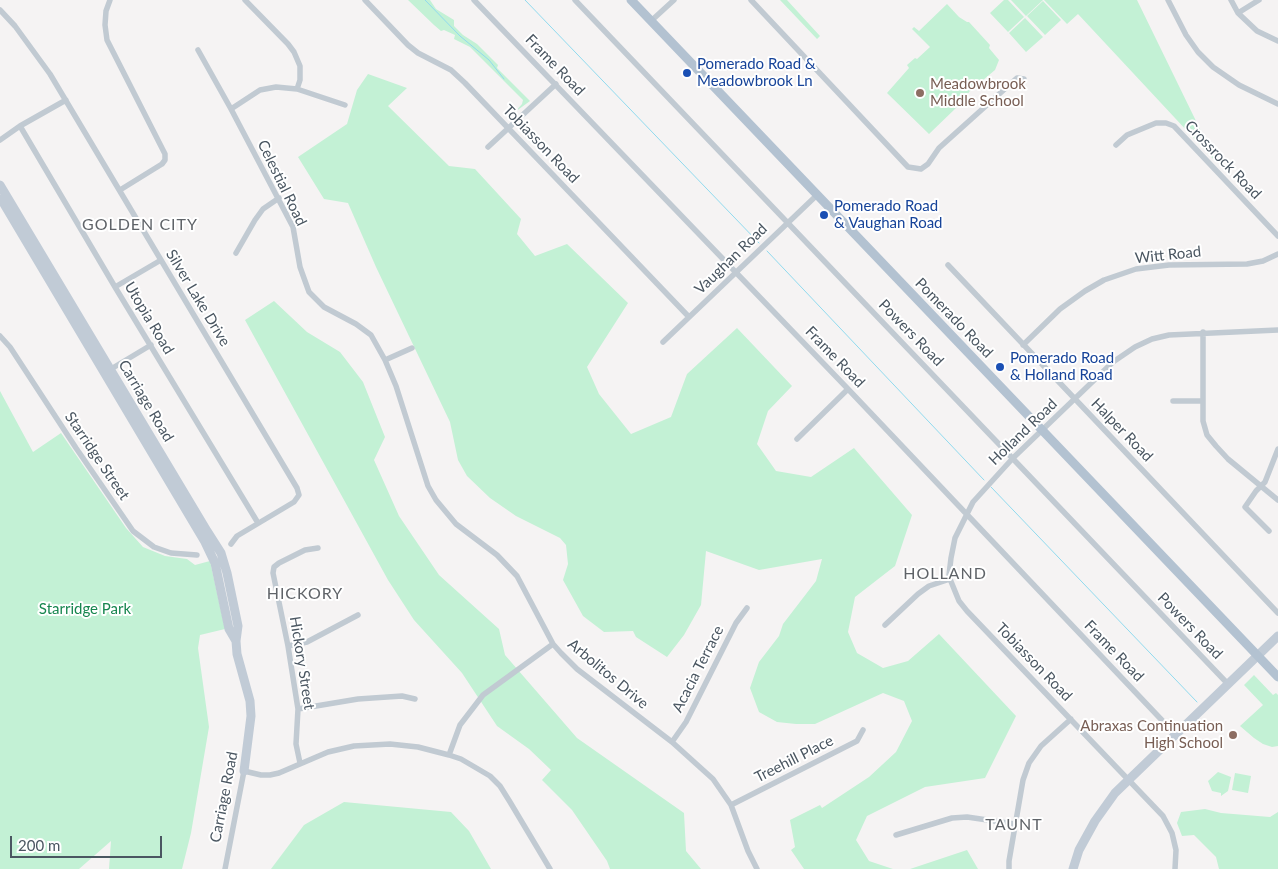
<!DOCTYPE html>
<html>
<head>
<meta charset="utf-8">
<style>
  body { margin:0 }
  #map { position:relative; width:1278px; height:869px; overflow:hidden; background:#f5f3f3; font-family:Lato,sans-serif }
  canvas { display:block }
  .scale { position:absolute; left:10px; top:836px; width:152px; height:22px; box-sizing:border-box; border:2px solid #4a5661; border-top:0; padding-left:6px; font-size:15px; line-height:18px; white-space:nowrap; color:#4a5661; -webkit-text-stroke:4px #fff; paint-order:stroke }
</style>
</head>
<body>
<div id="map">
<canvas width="1278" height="869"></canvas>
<div class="scale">200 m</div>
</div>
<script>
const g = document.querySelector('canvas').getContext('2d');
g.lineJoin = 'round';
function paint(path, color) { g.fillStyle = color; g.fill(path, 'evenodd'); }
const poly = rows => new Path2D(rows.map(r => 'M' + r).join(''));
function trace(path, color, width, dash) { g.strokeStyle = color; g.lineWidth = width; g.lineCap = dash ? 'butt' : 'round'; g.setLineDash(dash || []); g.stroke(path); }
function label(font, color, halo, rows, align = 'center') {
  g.font = font + ' Lato,sans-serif'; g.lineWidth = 4; g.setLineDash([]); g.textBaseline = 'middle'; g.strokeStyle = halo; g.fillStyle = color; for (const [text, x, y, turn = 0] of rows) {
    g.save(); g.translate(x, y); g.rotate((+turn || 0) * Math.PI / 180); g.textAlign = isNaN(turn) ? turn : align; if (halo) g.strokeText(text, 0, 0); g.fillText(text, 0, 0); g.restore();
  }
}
const green = poly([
  [408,0,430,0,436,9,454,20,454,26,463,35,477,44,498,65,497,68,530,101,515,112,522,104,523,100,470,47,454,39,455,35,444,30,441,31,434,25],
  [780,0,787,0,820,36,817,39],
  [1004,0,1008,0,1024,17,1008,32,990,13],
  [1011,0,1043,0,1026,16],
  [1044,0,1137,0,1216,162,1078,14,1067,24],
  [1043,1,1061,20,1045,35,1027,16],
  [947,4,959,17,967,22,969,22,990,45,989,48,999,60,995,70,970,91,956,108,929,134,887,93,909,68,907,65,915,58,917,59,930,47,912,29,914,27,919,31],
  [1025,18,1043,37,1026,52,1009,33],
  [368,74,407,88,388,106,449,166,475,169,521,219,517,234,535,256,567,244,628,303,587,367,599,394,631,434,671,417,687,374,737,328,792,386,768,411,757,444,776,471,811,477,854,448,912,515,895,566,855,597,848,632,857,653,883,668,908,661,939,634,1016,716,985,778,925,787,867,816,856,840,869,861,893,869,804,869,791,850,795,847,790,820,820,805,822,808,869,777,896,752,912,721,904,701,883,693,815,724,796,724,777,722,759,712,750,688,759,662,779,636,783,624,816,581,822,559,759,570,706,551,701,605,684,635,667,657,636,637,633,631,604,632,583,616,563,580,568,564,566,545,560,538,516,516,490,498,467,476,458,460,450,422,376,267,348,203,324,199,298,157,347,124,357,90],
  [274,301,307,332,340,352,363,382,385,437,374,460,399,516,439,575,499,629,505,655,577,738,684,813,686,851,701,869,610,869,607,861,572,810,542,780,551,770,529,749,497,726,462,673,414,620,388,580,245,320],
  [0,391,33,452,61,433,126,528,143,547,165,556,187,559,195,565,210,561,225,629,200,635,198,648,209,727,191,833,182,869,109,869,111,841,79,869,0,869],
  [1254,675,1273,695,1276,693,1278,695,1278,746,1272,747,1263,744,1254,738,1240,726,1263,705,1244,685],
  [1218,772,1231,777,1228,791,1221,796,1221,793,1212,791,1208,781],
  [1235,773,1251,776,1248,793,1232,790],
  [344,802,451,812,469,831,491,869,271,869,304,825],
  [1205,809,1221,813,1270,817,1278,812,1278,869,1219,869,1216,857,1194,835,1182,836,1177,823,1181,812],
  [967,850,978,869,910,869]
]);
const stream = poly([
  [425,0,460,36,489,60,504,79],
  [525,0,759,243],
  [767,251,984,480],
  [991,487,1197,702]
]);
const street = poly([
  [110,0,106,11,105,25,107,40,165,154,165,160,162,164,120,190],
  [245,0,288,44,294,52,300,66,300,80,297,89],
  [365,0,408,45,418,53,451,70,465,83,689,317],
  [474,0,848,389,1175,734],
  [575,0,1227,683],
  [751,0,908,167,921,169,928,164,939,148,1017,78,1024,79],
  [1168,0,1186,35,1198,52,1213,67,1239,85,1278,104],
  [1231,0,1238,13,1257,31,1278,41],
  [0,10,15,26,50,74,297,488,299,495,294,502,237,536,231,544],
  [1238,13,1259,0],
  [651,21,674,0],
  [198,50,231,109,293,227,300,267,309,292,324,307,356,324,371,335,385,360,396,386,428,486,436,500,456,524,497,555,517,576,553,644,561,653,577,669,672,742,713,779,731,805,748,851,757,869],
  [231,109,260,90,276,87,297,89,345,105],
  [20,126,115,287,258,523],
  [0,140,20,126,66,100],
  [1116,145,1127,135,1156,123,1166,123,1174,126,1278,236],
  [488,147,556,84],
  [236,253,255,220,263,209,279,198],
  [948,265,1278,613],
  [115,287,161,260],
  [1203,332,1203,421,1207,435,1216,446,1228,459,1278,500],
  [0,336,10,347,76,448,133,531,154,547,171,553,197,555],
  [663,342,817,195],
  [1023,345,1060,309,1085,291,1104,280,1136,269,1169,265,1247,264,1263,261,1278,254],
  [385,360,412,348],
  [111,369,151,345],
  [1173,401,1203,401],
  [797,439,848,389],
  [1269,531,1245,507,1256,491,1265,482,1278,449],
  [885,625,918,594,929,586,950,579],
  [288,646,307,642,358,615],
  [298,709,358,699,402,696,415,699],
  [672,742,686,722,736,623,747,608],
  [449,755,460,725,483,695,553,644],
  [300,763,296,744,298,709,288,646,273,573,274,567,279,563,305,550,318,548],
  [731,805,857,741,863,730],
  [896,835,952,818,967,817,1015,824],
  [225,869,244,771,261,775,270,775,279,773,328,752,354,746,390,744,418,747,449,755,461,759,490,776,500,786,510,802,550,869],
  [1009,869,1009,861,1023,780,1029,763,1041,746,1071,719],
  [1175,869,1176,850,1172,833,1163,816,967,611,959,601,950,579,949,575,951,558,955,538,973,502,1013,458,1113,362,1135,347,1152,339,1169,335,1278,330]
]);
const secondary = poly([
  [0,185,207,531,221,553,227,573,238,626,236,641,237,654,250,701,251,716,244,771],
  [1,199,205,542,215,563,229,629,236,641],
  [1073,869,1079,850,1095,821,1115,793,1278,636]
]);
const primary = poly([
  [631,0,1278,677]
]);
const markers = [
  [687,73,5,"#1a4fb4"],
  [920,93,5,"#8d6e63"],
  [824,215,5,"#1a4fb4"],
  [1000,367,5,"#1a4fb4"],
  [1233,735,5,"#8d6e63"]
];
const transitNames = [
  ["Pomerado Road &",697,64],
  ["Meadowbrook Ln",697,81],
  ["Pomerado Road",834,206],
  ["& Vaughan Road",834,223],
  ["Pomerado Road",1010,358],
  ["& Holland Road",1010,375]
];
const streetNames = [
  ["Frame Road",555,65,46],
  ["Tobiasson Road",541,144,46],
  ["Crossrock Road",1223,160,46],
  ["Celestial Road",282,183,64],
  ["Witt Road",1168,255,-6],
  ["Vaughan Road",731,259,-44],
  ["Silver Lake Drive",198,298,59],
  ["Utopia Road",149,318,59],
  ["Pomerado Road",954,318,46],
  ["Powers Road",911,333,46],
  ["Frame Road",835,357,46],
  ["Carriage Road",146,401,59],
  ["Halper Road",1122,430,46],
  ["Holland Road",1023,432,-44],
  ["Starridge Street",97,456,56],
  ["Powers Road",1190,626,46],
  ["Frame Road",1114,651,46],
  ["Tobiasson Road",1034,662,46],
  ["Hickory Street",302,663,81],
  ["Acacia Terrace",698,669,-63],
  ["Arbolitos Drive",608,674,40],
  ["Treehill Place",794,759,-27],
  ["Carriage Road",224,797,-79]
];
const educationNames = [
  ["Meadowbrook",930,84],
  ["Middle School",930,101],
  ["Abraxas Continuation",1223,726,"right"],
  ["High School",1223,743,"right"]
];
const parkNames = [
  ["Starridge Park",85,609]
];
const neighbourhoodNames = [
  ["GOLDEN CITY",140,225],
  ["HOLLAND",945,574],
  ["HICKORY",305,594],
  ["TAUNT",1014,825]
];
paint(green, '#c3f1d5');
trace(stream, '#90daee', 1);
trace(street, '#c1cad2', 5.5);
trace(secondary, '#c1cbd6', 9);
trace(primary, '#b3c2d1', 9);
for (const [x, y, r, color] of markers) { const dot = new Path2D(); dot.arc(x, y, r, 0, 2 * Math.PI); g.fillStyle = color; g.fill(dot); trace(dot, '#fff', 2); }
label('15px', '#164399', '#fff', transitNames, 'left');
label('15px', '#4a5661', '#fff', streetNames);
label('15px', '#785e54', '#fff', educationNames, 'left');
label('15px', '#17864f', '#fff', parkNames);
g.letterSpacing = '1px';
label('16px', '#5f6368', '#fff', neighbourhoodNames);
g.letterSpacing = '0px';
</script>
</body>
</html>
